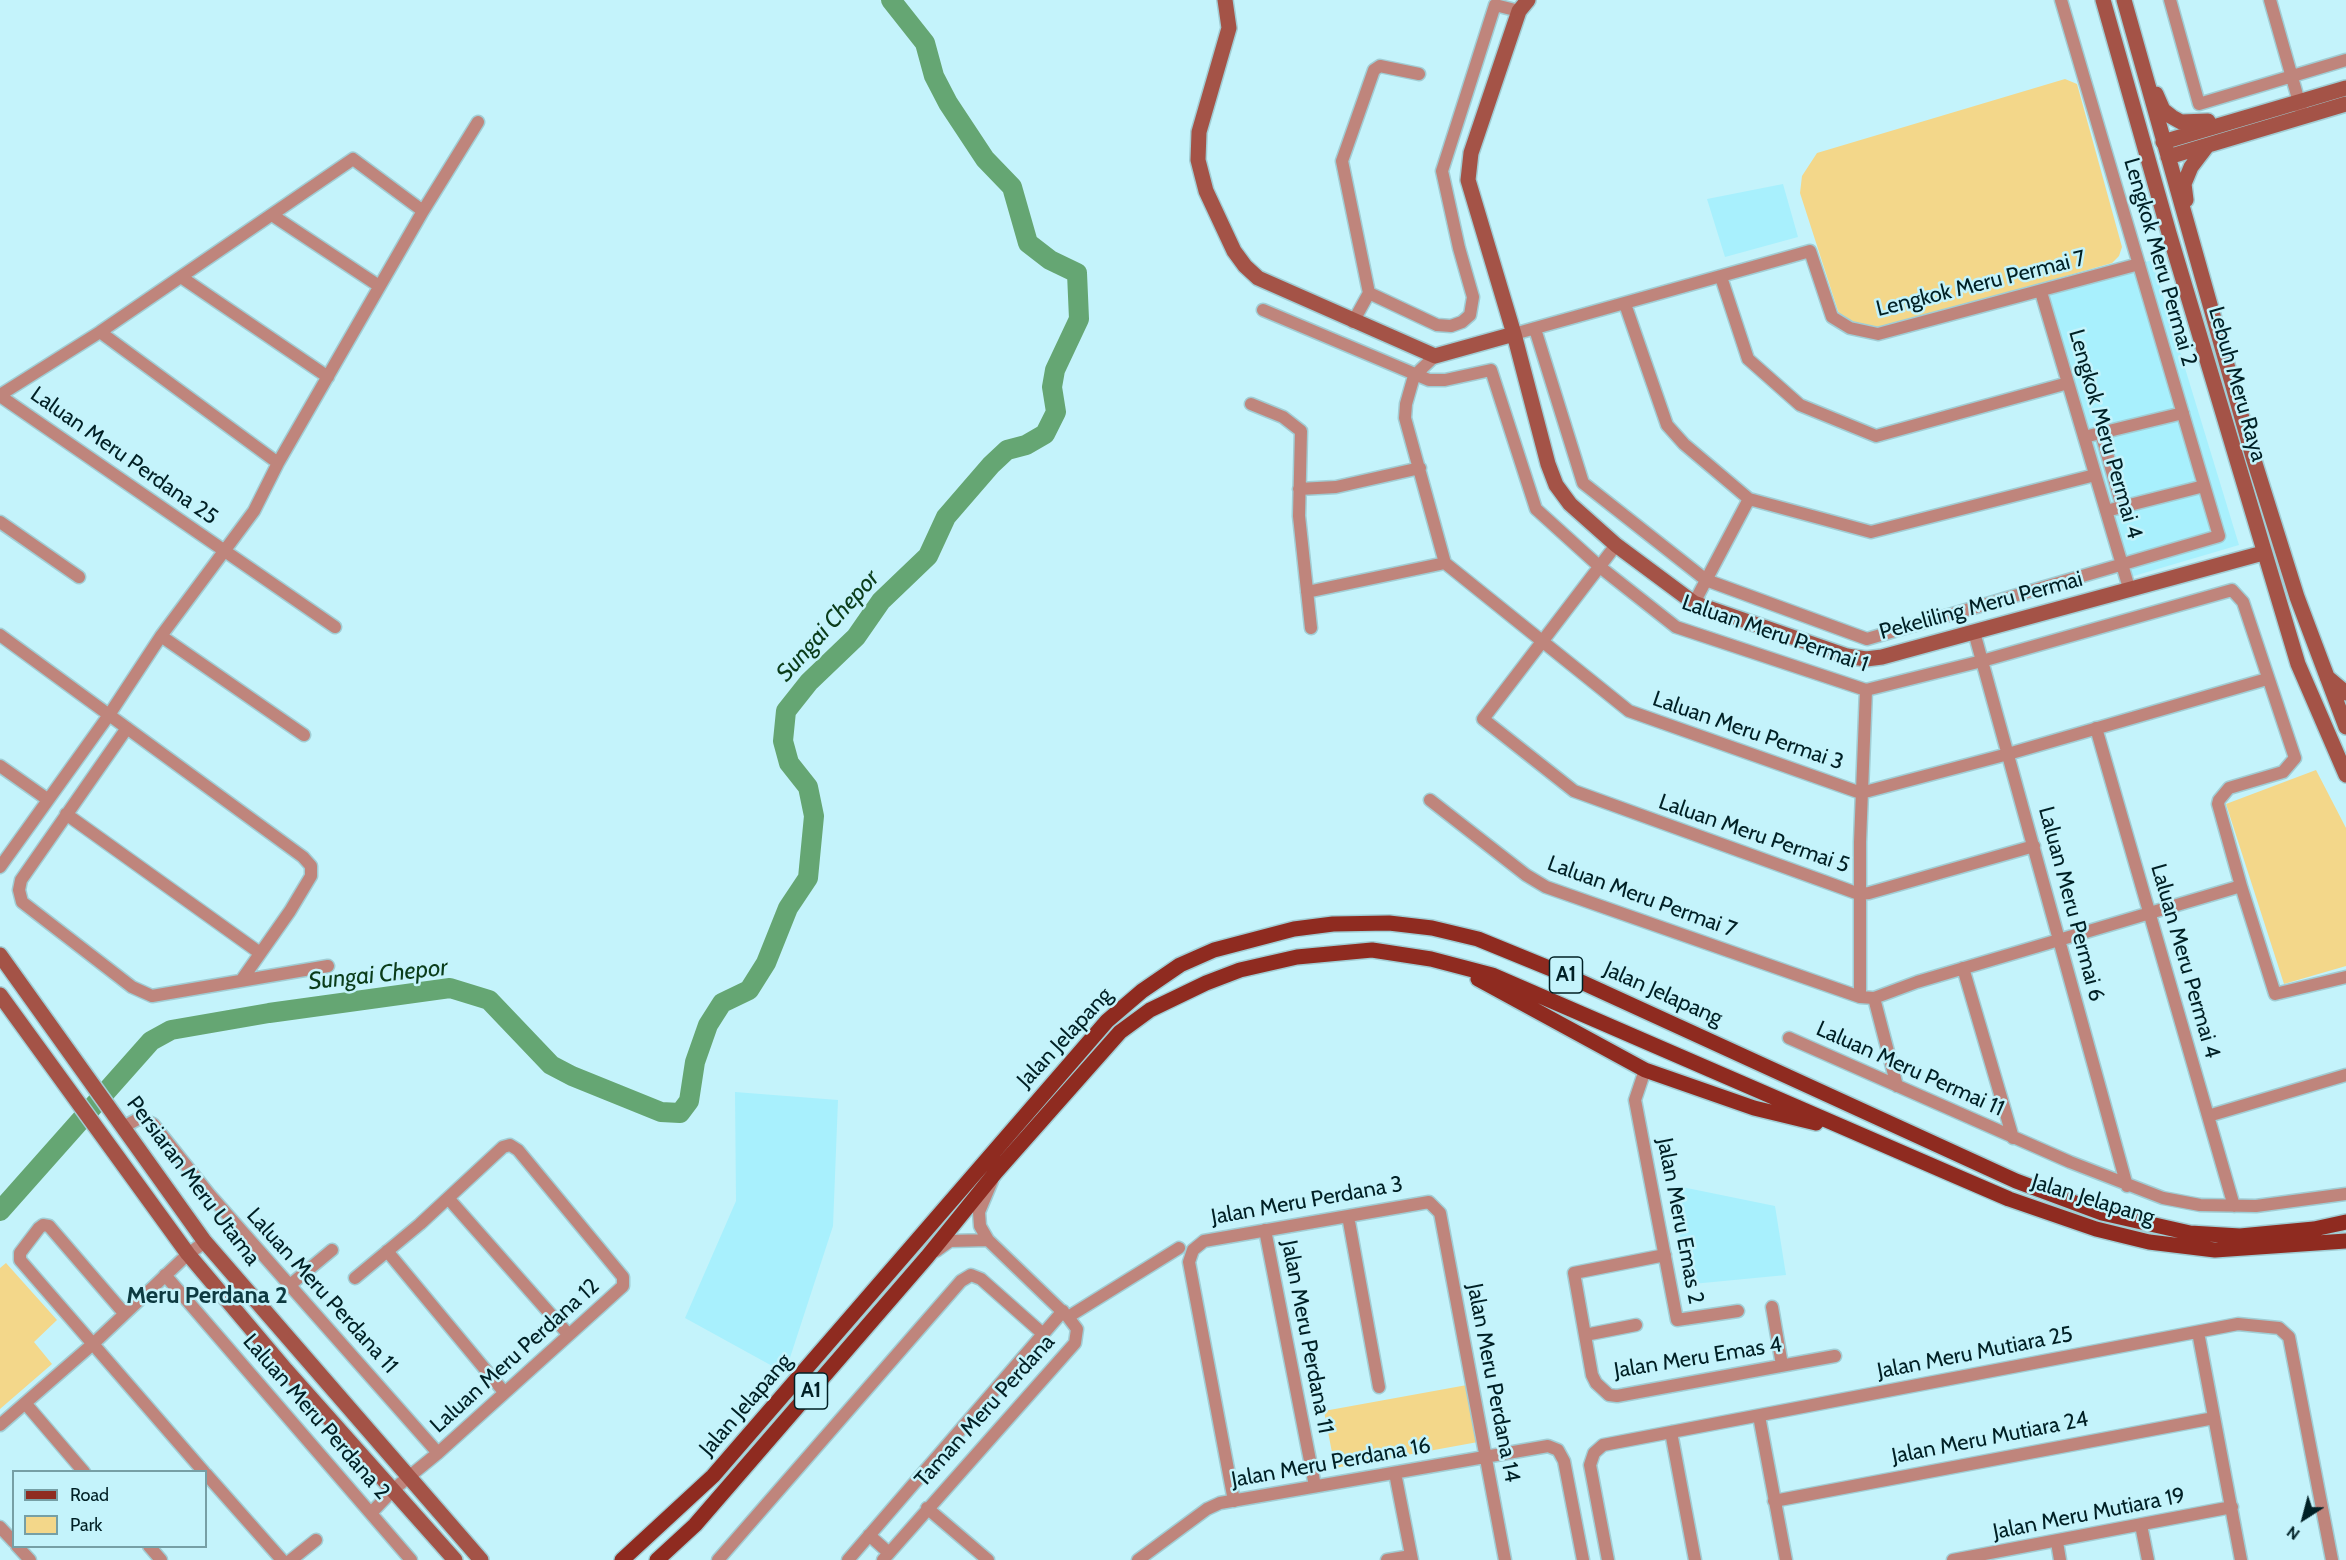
<!DOCTYPE html>
<html>
<head>
<meta charset="utf-8">
<style>
  body { margin:0 }
  #map { position:relative; width:2346px; height:1560px; overflow:hidden; background:#c4f3fb; font-family:Cabin,sans-serif }
  canvas { display:block }
  .legend { position:absolute; left:12px; top:1470px; width:195px; height:78px; box-sizing:border-box; background:#c4f3fb; border:2px solid #769fa5; margin:0; padding:8px 10px; list-style:none; font-size:18px; color:#002025 }
  .legend li { display:flex; align-items:center; gap:12px; height:30px }
  .legend b { width:30px; border:2px solid #769fa5 }
  .north { position:absolute; left:2274px; top:1488px; width:60px; height:60px; -webkit-text-stroke:4px #c4f3fb; paint-order:stroke; rotate:216deg; font-size:16px; font-weight:700; line-height:24px; text-align:center; color:#002025 }
  .north::after { content:''; display:block; margin:auto; width:21px; height:27px; background:#002025; clip-path:polygon(50% 0,100% 100%,50% 72%,0 100%) }
</style>
</head>
<body>
<div id="map">
<canvas width="2346" height="1560"></canvas>
<ul class="legend">
<li><b style="height:8px;background:#8f2b20"></b>Road</li>
<li><b style="height:16px;background:#f3d78a"></b>Park</li>
</ul>
<div class="north">N</div>
</div>
<script>
const g = document.querySelector('canvas').getContext('2d');
g.lineJoin = 'round';
function paint(path, color) { g.fillStyle = color; g.fill(path, 'evenodd'); }
const poly = rows => new Path2D(rows.map(r => 'M' + r).join(''));
function trace(path, color, width, dash) { g.strokeStyle = color; g.lineWidth = width; g.lineCap = dash ? 'butt' : 'round'; g.setLineDash(dash || []); g.stroke(path); }
function label(font, color, halo, rows, align = 'center') {
  g.font = font + ' Cabin,sans-serif'; g.lineWidth = 5; g.setLineDash([]); g.textBaseline = 'middle'; g.strokeStyle = halo; g.fillStyle = color; for (const [text, x, y, turn = 0] of rows) {
    g.save(); g.translate(x, y); g.rotate((+turn || 0) * Math.PI / 180); g.textAlign = isNaN(turn) ? turn : align; if (halo) g.strokeText(text, 0, 0); g.fillText(text, 0, 0); g.restore();
  }
}
const built = poly([
  [1783,184,1798,237,1725,257,1707,199],
  [2152,260,2239,545,2127,578,2040,293],
  [735,1092,838,1100,833,1226,785,1373,685,1318,736,1201],
  [1677,1186,1775,1206,1786,1275,1682,1285]
]);
const green = poly([
  [2065,79,2077,84,2122,247,2119,256,2112,263,1883,328,1867,328,1840,317,1800,193,1802,176,1817,153],
  [2316,770,2346,828,2346,966,2284,984,2226,804],
  [6,1263,57,1320,34,1342,52,1364,0,1409,0,1268],
  [1467,1385,1478,1442,1335,1468,1324,1411]
]);
const river = poly([
  [0,1211,151,1041,171,1030,269,1013,450,988,489,1000,551,1065,572,1076,661,1112,680,1113,689,1101,695,1062,708,1025,722,1003,749,990,766,963,788,908,808,878,814,816,808,787,789,763,783,741,786,711,809,682,856,637,881,601,928,556,946,517,991,465,1007,450,1026,445,1045,434,1056,412,1052,387,1055,370,1079,319,1077,273,1050,260,1028,243,1012,187,985,159,948,103,934,76,925,43,891,0]
]);
const street = poly([
  [2170,0,2199,104,2346,60],
  [2270,0,2301,109],
  [272,215,379,286],
  [181,277,328,377],
  [1721,277,1748,359,1800,405,1876,436,2068,383],
  [2041,292,2129,588],
  [1369,293,1437,325,1451,326,1462,322,1470,315,1473,297,1459,248,1442,171,1495,5,1519,11],
  [1625,304,1667,425,1684,444,1749,499,1871,532,2095,475],
  [1263,310,1429,380,1445,380,1491,370,1536,509,1600,567,1676,627,1866,690,1982,661,2232,590,2243,602,2295,758,2283,772,2229,788,2219,800,2218,804,2241,886,2275,994,2346,977],
  [1353,322,1369,293,1342,161,1374,70,1380,66,1419,74],
  [1535,329,1583,483,1706,580,1867,639,2219,536,2061,0],
  [100,332,278,463],
  [1514,334,1810,251,1832,317,1850,328,1878,334,2139,264],
  [1435,356,1414,376,1406,404,1405,418,1445,563,1629,711,1861,793,2008,754,2267,679],
  [0,395,100,332,353,159,423,211],
  [0,396,335,627],
  [1251,404,1283,417,1301,431,1299,516,1311,628],
  [2101,433,2122,506],
  [2084,437,2183,413],
  [1299,489,1336,487,1420,468],
  [2106,511,2204,486],
  [0,522,79,577],
  [1616,545,1483,719,1574,791,1859,894,1869,893,2034,846],
  [1307,592,1445,563],
  [1694,603,1749,499],
  [1974,632,2127,1186],
  [0,635,303,857,311,866,311,876,290,911,243,978],
  [161,636,304,735],
  [127,728,21,880,19,890,22,902,132,987,152,996,328,966],
  [2096,728,2234,1206],
  [0,766,47,799],
  [1430,800,1526,875,1546,887,1860,997,1874,998,1897,1086],
  [66,814,260,953],
  [0,867,109,715,161,636,254,511,278,463,423,211,478,122],
  [1963,968,2013,1138],
  [1860,997,1860,842,1866,690],
  [1874,998,1917,982,2241,886],
  [1789,1038,2070,1162,2163,1198,2200,1205,2256,1206,2346,1194],
  [1645,1070,1635,1100,1677,1320,1738,1311],
  [2208,1116,2346,1075],
  [123,1127,140,1118,153,1124,209,1194,438,1453],
  [448,1198,568,1334],
  [1348,1216,1379,1387],
  [1265,1230,1315,1486],
  [387,1251,504,1392],
  [936,1251,950,1241,988,1240],
  [1665,1255,1574,1273,1592,1375,1596,1383,1609,1395,1617,1396,1835,1356],
  [165,1275,411,1560],
  [355,1278,420,1224,503,1147,510,1145,518,1150,623,1277,623,1286,601,1306,438,1453,394,1489,372,1512],
  [290,1285,332,1250],
  [1772,1307,1782,1365],
  [124,1313,49,1226,43,1225,39,1228,20,1253,20,1260,204,1472],
  [1068,1317,1179,1248],
  [2198,1332,2241,1560],
  [1585,1335,1636,1325],
  [25,1403,84,1472],
  [1759,1416,1786,1560],
  [0,1425,94,1343,188,1254,205,1242],
  [1671,1432,1695,1560],
  [1395,1473,1412,1560],
  [206,1474,282,1560],
  [1234,1501,1189,1262,1193,1250,1204,1241,1429,1202,1440,1213,1505,1560],
  [1774,1501,2214,1418],
  [927,1508,988,1560],
  [2141,1525,2148,1560],
  [0,1527,14,1542],
  [869,1535,889,1553],
  [2057,1542,2060,1560],
  [17,1546,30,1560],
  [149,1546,161,1560],
  [291,1560,316,1540],
  [718,1560,961,1281,971,1275,981,1279,1042,1333],
  [848,1560,1063,1311],
  [883,1560,1075,1343,1077,1329,1068,1317,988,1240,980,1226,979,1212,992,1181],
  [1138,1560,1207,1509,1220,1503,1548,1446,1558,1450,1564,1461,1583,1560],
  [1387,1560,1411,1556],
  [1608,1560,1590,1465,1594,1453,1603,1445,2238,1324,2279,1328,2289,1337,2332,1560],
  [1953,1560,2232,1507]
]);
const secondary = poly([
  [1225,0,1229,28,1199,132,1198,160,1206,191,1234,251,1245,266,1258,278,1435,356,1514,334],
  [1528,0,1519,11,1471,153,1468,180,1514,334,1548,464,1556,485,1570,504,1616,545,1694,603,1847,656,1866,659,1882,657,2263,553],
  [2103,0,2169,233,2298,664,2346,775],
  [2124,0,2253,457,2297,597,2346,727],
  [2156,94,2163,110,2172,117,2181,122,2208,121],
  [2163,142,2346,88],
  [2168,157,2346,104],
  [2186,200,2184,184,2191,167,2207,146],
  [2327,677,2346,693],
  [0,955,205,1242,481,1560],
  [0,995,188,1254,286,1370,455,1560]
]);
const primary = poly([
  [1478,979,1645,1070,1754,1108,1816,1123],
  [622,1560,713,1476,1107,1021,1142,991,1180,965,1214,950,1294,929,1333,924,1389,923,1432,928,1478,939,1566,975,2016,1181,2102,1213,2190,1233,2240,1236,2314,1229,2346,1222],
  [657,1560,695,1525,927,1257,996,1172,1120,1032,1150,1010,1206,983,1240,970,1297,957,1372,950,1431,959,1492,975,1951,1174,2009,1199,2096,1229,2149,1242,2215,1250,2346,1241]
]);
const shields = [
  [1566,975,33],
  [811,1391,33]
];
const shieldNames = [
  ["A1",1566,975],
  ["A1",811,1391]
];
const streetNames = [
  ["Lengkok Meru Permai 2",2160,262,74],
  ["Lengkok Meru Permai 7",1981,284,-14],
  ["Lebuh Meru Raya",2237,384,74],
  ["Lengkok Meru Permai 4",2105,434,74],
  ["Laluan Meru Perdana 25",124,456,35],
  ["Pekeliling Meru Permai",1981,606,-15],
  ["Laluan Meru Permai 1",1775,634,19],
  ["Laluan Meru Permai 3",1748,731,19],
  ["Laluan Meru Permai 5",1754,834,19],
  ["Laluan Meru Permai 7",1642,897,20],
  ["Laluan Meru Permai 6",2071,904,75],
  ["Laluan Meru Permai 4",2185,961,74],
  ["Jalan Jelapang",1663,994,24],
  ["Jalan Jelapang",1065,1038,-47],
  ["Laluan Meru Permai 11",1910,1069,24],
  ["Persiaran Meru Utama",193,1181,53],
  ["Jalan Jelapang",2093,1200,17],
  ["Jalan Meru Perdana 3",1307,1201,-10],
  ["Jalan Meru Emas 2",1680,1221,79],
  ["Laluan Meru Perdana 11",322,1291,48],
  ["Jalan Meru Perdana 11",1307,1337,79],
  ["Jalan Meru Mutiara 25",1975,1353,-11],
  ["Laluan Meru Perdana 12",515,1356,-42],
  ["Jalan Meru Emas 4",1698,1358,-9],
  ["Jalan Meru Perdana 14",1493,1383,79],
  ["Jalan Jelapang",746,1405,-49],
  ["Taman Meru Perdana",985,1411,-48],
  ["Laluan Meru Perdana 2",316,1417,49],
  ["Jalan Meru Mutiara 24",1990,1438,-11],
  ["Jalan Meru Perdana 16",1331,1463,-10],
  ["Jalan Meru Mutiara 19",2089,1514,-11]
];
const waterNames = [
  ["Sungai Chepor",828,626,-48],
  ["Sungai Chepor",378,975,-6]
];
const neighbourhoodNames = [
  ["Meru Perdana 2",207,1296]
];
paint(built, '#a8f0fd');
paint(green, '#f3d78a');
trace(river, '#65a673', 20);
trace(street, '#a1cdd4', 15);
trace(secondary, '#a1cdd4', 18);
trace(primary, '#a1cdd4', 18);
trace(street, '#bf857c', 12);
trace(secondary, '#a45347', 15);
trace(primary, '#8f2b20', 15);
for (const [x, y, w] of shields) { const box = new Path2D(); box.roundRect(x - w / 2, y - 18, w, 36, 4.5); g.fillStyle = '#c4f3fb'; g.fill(box); trace(box, '#002025', 1.5); }
label('bold 21px', '#002025', null, shieldNames);
label('22px', '#002025', '#c4f3fb', streetNames);
label('italic 24px', '#0a3c1a', '#c4f3fb', waterNames);
label('bold 24px', '#0d3a41', '#c4f3fb', neighbourhoodNames);
</script>
</body>
</html>
